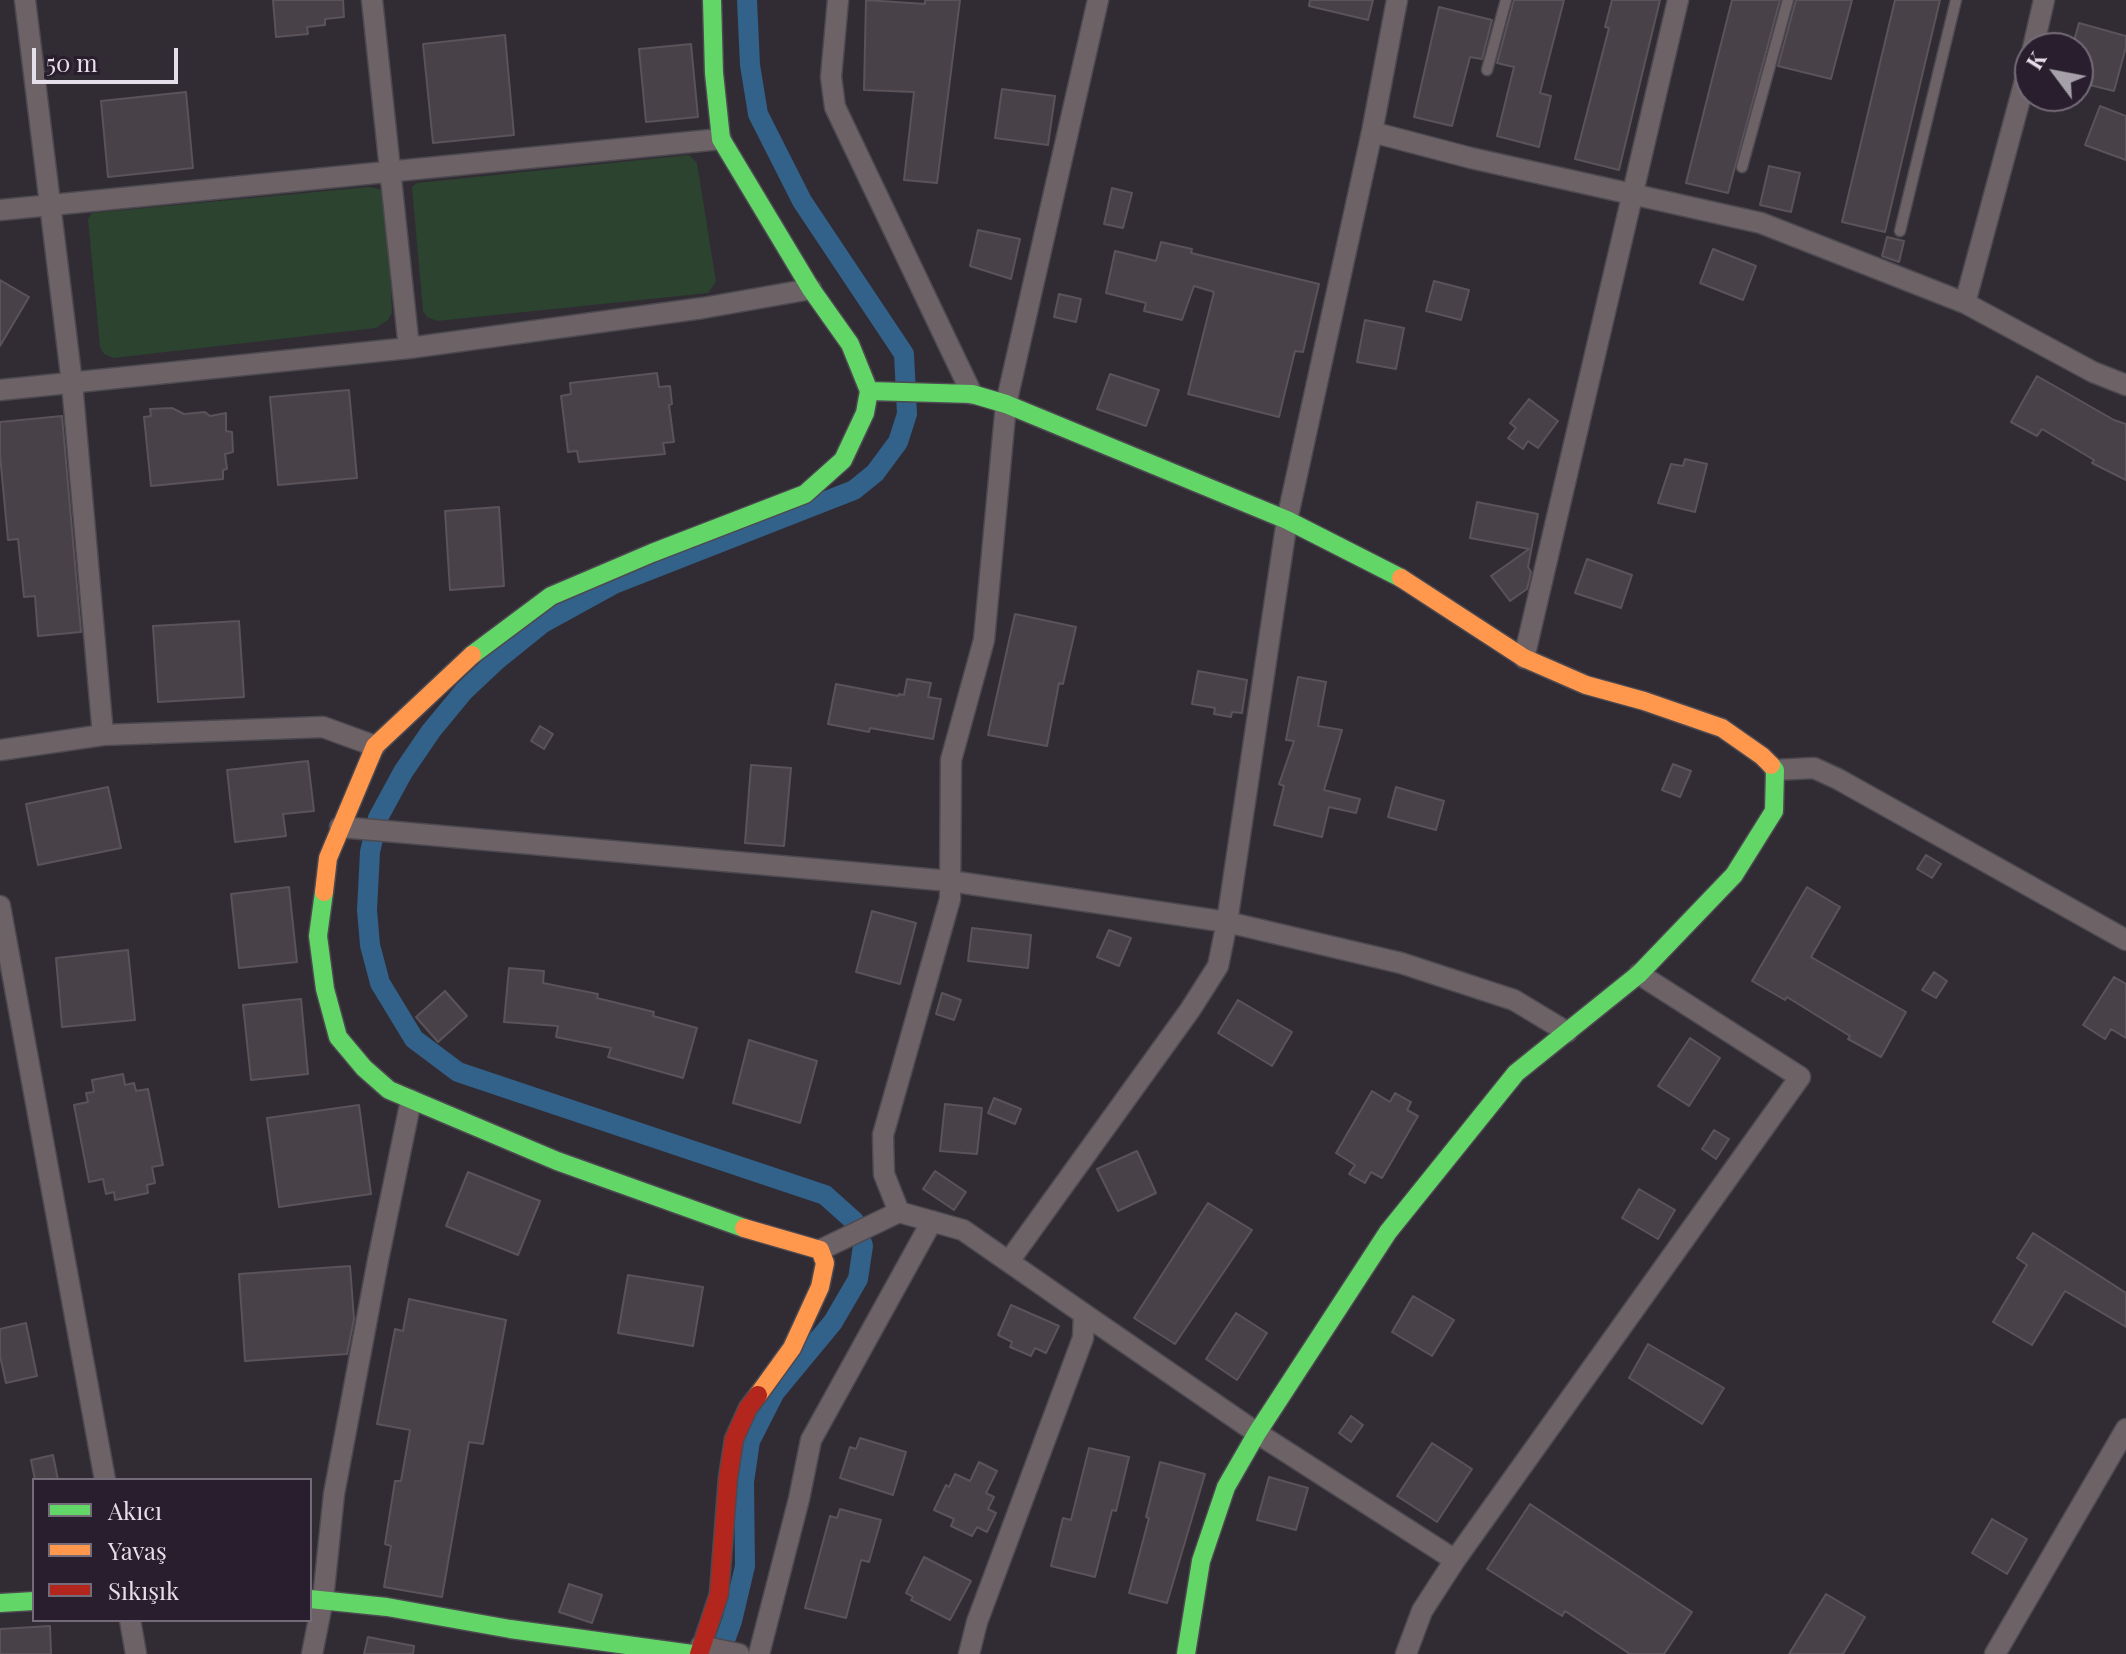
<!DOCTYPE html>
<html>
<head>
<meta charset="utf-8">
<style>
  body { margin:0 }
  #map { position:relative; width:2126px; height:1654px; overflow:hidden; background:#312c34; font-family:"Playfair Display",serif }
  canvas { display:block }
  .legend { position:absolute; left:32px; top:1478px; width:280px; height:144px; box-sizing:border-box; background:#281e2d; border:2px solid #746b78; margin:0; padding:10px 14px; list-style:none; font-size:24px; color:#e5dfe9 }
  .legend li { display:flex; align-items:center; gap:16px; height:40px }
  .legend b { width:40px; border:2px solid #746b78 }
  .north { position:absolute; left:2014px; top:32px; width:80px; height:80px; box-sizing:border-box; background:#281e2d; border:2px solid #746b78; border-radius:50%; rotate:302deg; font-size:22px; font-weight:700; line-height:32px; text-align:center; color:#e5dfe9 }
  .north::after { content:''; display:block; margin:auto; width:28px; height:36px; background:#a6a0aa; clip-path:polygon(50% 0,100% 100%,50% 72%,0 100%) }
  .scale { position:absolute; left:32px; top:48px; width:146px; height:36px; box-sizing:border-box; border:4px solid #e5dfe9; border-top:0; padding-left:10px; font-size:24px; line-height:28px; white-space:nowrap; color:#e5dfe9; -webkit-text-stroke:6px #281e2d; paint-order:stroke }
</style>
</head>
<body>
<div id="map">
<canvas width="2126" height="1654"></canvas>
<ul class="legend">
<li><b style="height:10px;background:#63d668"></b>Akıcı</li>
<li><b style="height:10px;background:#ff974d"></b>Yavaş</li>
<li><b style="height:10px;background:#b3261e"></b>Sıkışık</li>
</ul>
<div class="north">K</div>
<div class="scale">50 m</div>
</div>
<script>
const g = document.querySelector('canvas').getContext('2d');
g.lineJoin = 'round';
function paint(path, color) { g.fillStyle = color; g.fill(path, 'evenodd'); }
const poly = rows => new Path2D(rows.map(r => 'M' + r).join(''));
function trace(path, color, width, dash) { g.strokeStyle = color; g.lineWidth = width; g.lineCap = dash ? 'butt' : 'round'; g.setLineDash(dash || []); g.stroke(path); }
const green = poly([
  [689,155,697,163,716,282,708,293,437,321,427,317,423,311,412,187,417,183],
  [369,187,383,190,386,196,392,312,388,320,376,328,113,358,104,354,100,347,88,219,92,213]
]);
const canal = poly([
  [720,1654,732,1621,745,1566,744,1482,750,1441,775,1392,833,1322,858,1279,863,1246,854,1221,825,1195,458,1072,414,1039,380,983,370,945,367,910,370,852,378,818,403,772,431,731,464,691,497,660,543,623,614,584,854,490,875,473,898,442,907,414,904,354,802,201,758,114,750,65,747,0]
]);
const building = poly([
  [273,0,343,0,344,17,325,19,325,25,307,27,308,34,276,37,273,0],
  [866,0,925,4,925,0,960,0,937,183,904,180,914,92,864,90,866,0],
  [1310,0,1373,0,1368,20,1309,6,1310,0],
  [1514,0,1564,0,1540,93,1551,96,1539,147,1497,136,1514,67,1497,63,1514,0],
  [1612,0,1660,0,1619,170,1575,159,1609,28,1605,27,1612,0],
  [1732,0,1780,0,1728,193,1686,183,1732,0],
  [1796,0,1852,0,1831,79,1778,66,1796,0],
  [1895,0,1940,0,1885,232,1842,222,1895,0],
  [1439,7,1492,20,1482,59,1470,57,1452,126,1414,117,1439,7],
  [2079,23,2126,36,2126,47,2114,91,2078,82,2078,48,2072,48,2079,23],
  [505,35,514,135,433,143,423,44,505,35],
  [691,44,698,117,646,122,639,49,691,44],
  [1002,89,1055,96,1048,145,995,138,1002,89],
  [186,92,193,168,108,177,101,101,186,92],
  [2100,106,2126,116,2126,160,2085,145,2100,106],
  [1769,166,1800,173,1791,212,1760,205,1769,166],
  [1112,188,1132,193,1123,228,1104,224,1112,188],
  [978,230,1020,239,1011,279,970,266,978,230],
  [1887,237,1904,241,1899,262,1882,256,1887,237],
  [1161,242,1192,249,1191,253,1319,284,1303,352,1295,351,1279,417,1188,394,1214,292,1194,286,1182,320,1144,311,1146,303,1106,293,1115,251,1156,261,1161,242],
  [1713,249,1756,266,1743,300,1700,283,1713,249],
  [0,280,29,297,0,346,0,280],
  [1434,281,1469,290,1461,320,1426,311,1434,281],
  [1059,294,1081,299,1076,322,1054,317,1059,294],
  [1365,320,1404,328,1396,369,1357,362,1365,320],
  [657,373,659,387,670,386,672,404,669,405,674,442,663,443,665,454,579,462,577,451,568,452,561,396,571,394,570,383,657,373],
  [1110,374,1159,390,1146,426,1097,409,1110,374],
  [2037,376,2114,420,2126,424,2126,480,2092,463,2094,460,2042,429,2037,436,2011,422,2037,376],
  [349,390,357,478,278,485,270,397,349,390],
  [1529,399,1558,421,1538,448,1528,441,1523,449,1508,438,1516,428,1510,423,1529,399],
  [172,408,184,414,205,412,210,416,226,413,226,431,232,432,233,452,225,454,227,469,223,470,223,479,151,486,144,417,151,416,150,409,172,408],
  [62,416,81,632,38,636,35,596,24,597,18,539,8,540,0,455,0,422,62,416],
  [1685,459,1707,464,1695,512,1658,503,1671,464,1683,466,1685,459],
  [1477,502,1538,514,1528,567,1531,572,1527,589,1510,601,1491,576,1529,549,1470,538,1477,502],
  [499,507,504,586,450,590,445,511,499,507],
  [1587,559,1632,575,1621,608,1575,593,1587,559],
  [1015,614,1076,627,1063,684,1059,683,1047,746,988,735,1015,614],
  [239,621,244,697,158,702,153,626,239,621],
  [1198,671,1247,680,1242,713,1232,712,1231,717,1214,714,1215,708,1192,704,1198,671],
  [1298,677,1326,682,1318,726,1342,730,1324,790,1360,799,1356,813,1329,807,1322,837,1274,825,1284,786,1279,784,1294,741,1286,740,1298,677],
  [907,679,931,683,928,697,941,699,933,739,870,728,869,732,828,724,836,684,898,696,899,694,904,695,907,679],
  [540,726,553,734,544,749,531,741,540,726],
  [308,761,314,811,283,814,286,836,235,842,227,770,308,761],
  [1673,764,1691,771,1680,797,1662,790,1673,764],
  [751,765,791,768,784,846,745,843,751,765],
  [108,787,121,848,38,865,26,804,108,787],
  [1396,787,1444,801,1436,830,1388,817,1396,787],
  [1926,855,1941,864,1932,878,1917,869,1926,855],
  [289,887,297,962,239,968,231,894,289,887],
  [1807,887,1840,907,1811,957,1906,1012,1881,1057,1848,1039,1850,1036,1787,997,1785,1000,1752,981,1807,887],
  [872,911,916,923,900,984,856,972,872,911],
  [972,928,1031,935,1028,968,968,961,972,928],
  [1109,930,1131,938,1119,966,1097,957,1109,930],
  [128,950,135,1020,62,1027,56,958,128,950],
  [509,968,544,971,543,983,598,994,597,998,654,1012,653,1016,697,1028,683,1078,608,1057,611,1048,556,1037,558,1026,504,1022,509,968],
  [1934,972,1947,981,1936,998,1922,990,1934,972],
  [2114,977,2126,984,2126,1038,2111,1029,2105,1039,2083,1025,2114,977],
  [445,991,467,1016,438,1042,416,1017,445,991],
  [942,993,961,1000,954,1020,936,1014,942,993],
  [301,999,308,1074,251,1080,243,1005,301,999],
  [1238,1000,1292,1032,1272,1066,1218,1033,1238,1000],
  [1690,1038,1720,1058,1689,1106,1658,1086,1690,1038],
  [749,1040,817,1061,800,1123,733,1103,749,1040],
  [123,1074,125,1085,134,1083,136,1091,148,1089,163,1165,152,1167,155,1183,147,1185,148,1193,115,1200,114,1192,106,1194,103,1179,89,1182,74,1105,88,1102,86,1093,94,1092,92,1080,123,1074],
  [1372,1091,1390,1102,1395,1093,1411,1102,1407,1110,1418,1116,1382,1178,1371,1172,1365,1183,1349,1174,1355,1165,1336,1153,1372,1091],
  [994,1098,1021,1109,1015,1124,988,1113,994,1098],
  [945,1104,982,1108,977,1154,940,1151,945,1104],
  [359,1105,371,1194,279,1207,267,1118,359,1105],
  [1714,1130,1729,1139,1716,1159,1702,1149,1714,1130],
  [1137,1151,1156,1193,1118,1211,1097,1169,1137,1151],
  [935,1171,966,1192,954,1210,923,1189,935,1171],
  [468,1172,540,1201,518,1255,446,1226,468,1172],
  [1639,1189,1675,1210,1658,1239,1622,1218,1639,1189],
  [1208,1203,1252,1230,1175,1344,1134,1318,1208,1203],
  [2033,1233,2126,1293,2126,1327,2065,1291,2032,1345,1993,1322,2027,1265,2017,1258,2033,1233],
  [350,1266,354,1319,347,1354,245,1361,239,1274,350,1266],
  [628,1275,703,1287,693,1346,618,1333,628,1275],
  [1413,1296,1454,1320,1432,1356,1392,1332,1413,1296],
  [409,1299,506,1320,483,1444,469,1442,442,1597,384,1587,391,1546,385,1544,395,1481,401,1481,410,1430,377,1424,395,1329,403,1331,409,1299],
  [1011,1305,1059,1326,1046,1353,1035,1348,1031,1356,1010,1347,1012,1342,998,1335,1011,1305],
  [1236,1313,1267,1333,1237,1380,1206,1359,1236,1313],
  [26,1323,37,1376,6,1383,0,1356,0,1329,26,1323],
  [1648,1344,1724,1388,1702,1424,1629,1378,1648,1344],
  [1351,1416,1363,1425,1351,1442,1339,1433,1351,1416],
  [860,1438,906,1452,893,1495,840,1478,850,1447,856,1449,860,1438],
  [1432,1443,1472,1469,1437,1522,1397,1496,1432,1443],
  [1089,1448,1129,1457,1116,1511,1112,1510,1095,1577,1051,1566,1063,1518,1071,1520,1089,1448],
  [53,1455,58,1480,35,1480,31,1460,53,1455],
  [979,1462,997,1471,986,1493,994,1497,988,1509,996,1513,987,1532,977,1527,972,1536,951,1526,954,1519,934,1510,946,1485,949,1487,955,1474,970,1481,979,1462],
  [1160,1462,1205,1474,1167,1603,1129,1593,1149,1518,1146,1517,1160,1462],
  [1269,1477,1308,1488,1296,1530,1257,1520,1269,1477],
  [1530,1504,1692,1612,1664,1654,1630,1654,1565,1611,1562,1616,1487,1569,1530,1504],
  [840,1509,881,1520,869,1562,861,1560,846,1618,805,1608,830,1516,837,1518,840,1509],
  [1992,1519,2027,1539,2007,1574,1972,1553,1992,1519],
  [924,1557,971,1581,950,1620,911,1600,913,1597,906,1593,924,1557],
  [569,1584,602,1595,592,1623,559,1612,569,1584],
  [1826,1594,1865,1617,1843,1654,1789,1654,1826,1594],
  [50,1626,51,1654,0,1654,0,1629,50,1626],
  [368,1637,414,1646,413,1654,364,1654,368,1637]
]);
const lane = poly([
  [1487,70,1506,0],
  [1742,167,1788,0],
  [1900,231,1956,0]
]);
const street = poly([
  [25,0,72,383,103,735],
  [372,0,409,348],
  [838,0,831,77,835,107,972,394],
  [2033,48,2044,0],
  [1372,132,1471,158,1761,223,1965,303,2093,372,2126,385],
  [0,210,721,139],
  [1965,303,2030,62],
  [0,390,409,348,703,308,811,289],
  [1524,658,1678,0],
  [0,750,103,735,323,727,375,746],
  [1775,770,1814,768,1838,779,2126,940],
  [340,827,950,881,1227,922,1401,963,1514,1000,1567,1032],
  [0,906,105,1480],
  [899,1212,884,1174,883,1135,950,899,951,760,984,640,1006,404,1098,0],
  [820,1250,899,1212,963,1230,1084,1314,1083,1338,977,1622,969,1654],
  [1009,1261,1190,1010,1218,966,1227,922,1287,520,1372,132,1397,0],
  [1084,1314,1257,1433,1455,1560],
  [130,1620,136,1654],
  [701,1646,739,1654],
  [312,1654,323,1599,334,1494,378,1260,411,1100],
  [759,1654,799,1499,811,1440,932,1221],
  [1406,1654,1422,1611,1455,1560,1800,1077,1639,974],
  [1995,1654,2126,1429]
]);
const fast = poly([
  [869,391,972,394,1006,404,1287,520,1401,578],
  [472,655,551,596,652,553,805,494,843,460,865,413,869,391,850,344,811,289,721,139,714,73,712,0],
  [324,892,318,936,325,989,338,1037,364,1068,389,1090,557,1161,744,1228],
  [310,1599,387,1607,510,1629,692,1654],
  [0,1603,34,1601],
  [1186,1654,1201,1561,1226,1487,1257,1433,1388,1232,1516,1073,1639,974,1734,875,1774,811,1775,770,1771,765]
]);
const slow = poly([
  [1401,578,1524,658,1586,685,1644,701,1722,728,1762,756,1771,765],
  [324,892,328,858,375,746,472,655],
  [744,1228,820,1250,825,1263,820,1287,792,1348,758,1395]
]);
const jam = poly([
  [699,1654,719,1594,728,1478,734,1439,748,1408,758,1395]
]);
paint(green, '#2c432f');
trace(canal, '#326189', 20);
paint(building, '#484248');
trace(building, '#5a535a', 2);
trace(lane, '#4d4950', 13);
trace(street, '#4d4950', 23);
trace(fast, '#4d4950', 21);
trace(slow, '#4d4950', 21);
trace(jam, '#4d4950', 21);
trace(lane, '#6d6367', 10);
trace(street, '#6d6367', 20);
trace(fast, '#63d668', 18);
trace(slow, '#ff974d', 18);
trace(jam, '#b3261e', 18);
</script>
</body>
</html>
